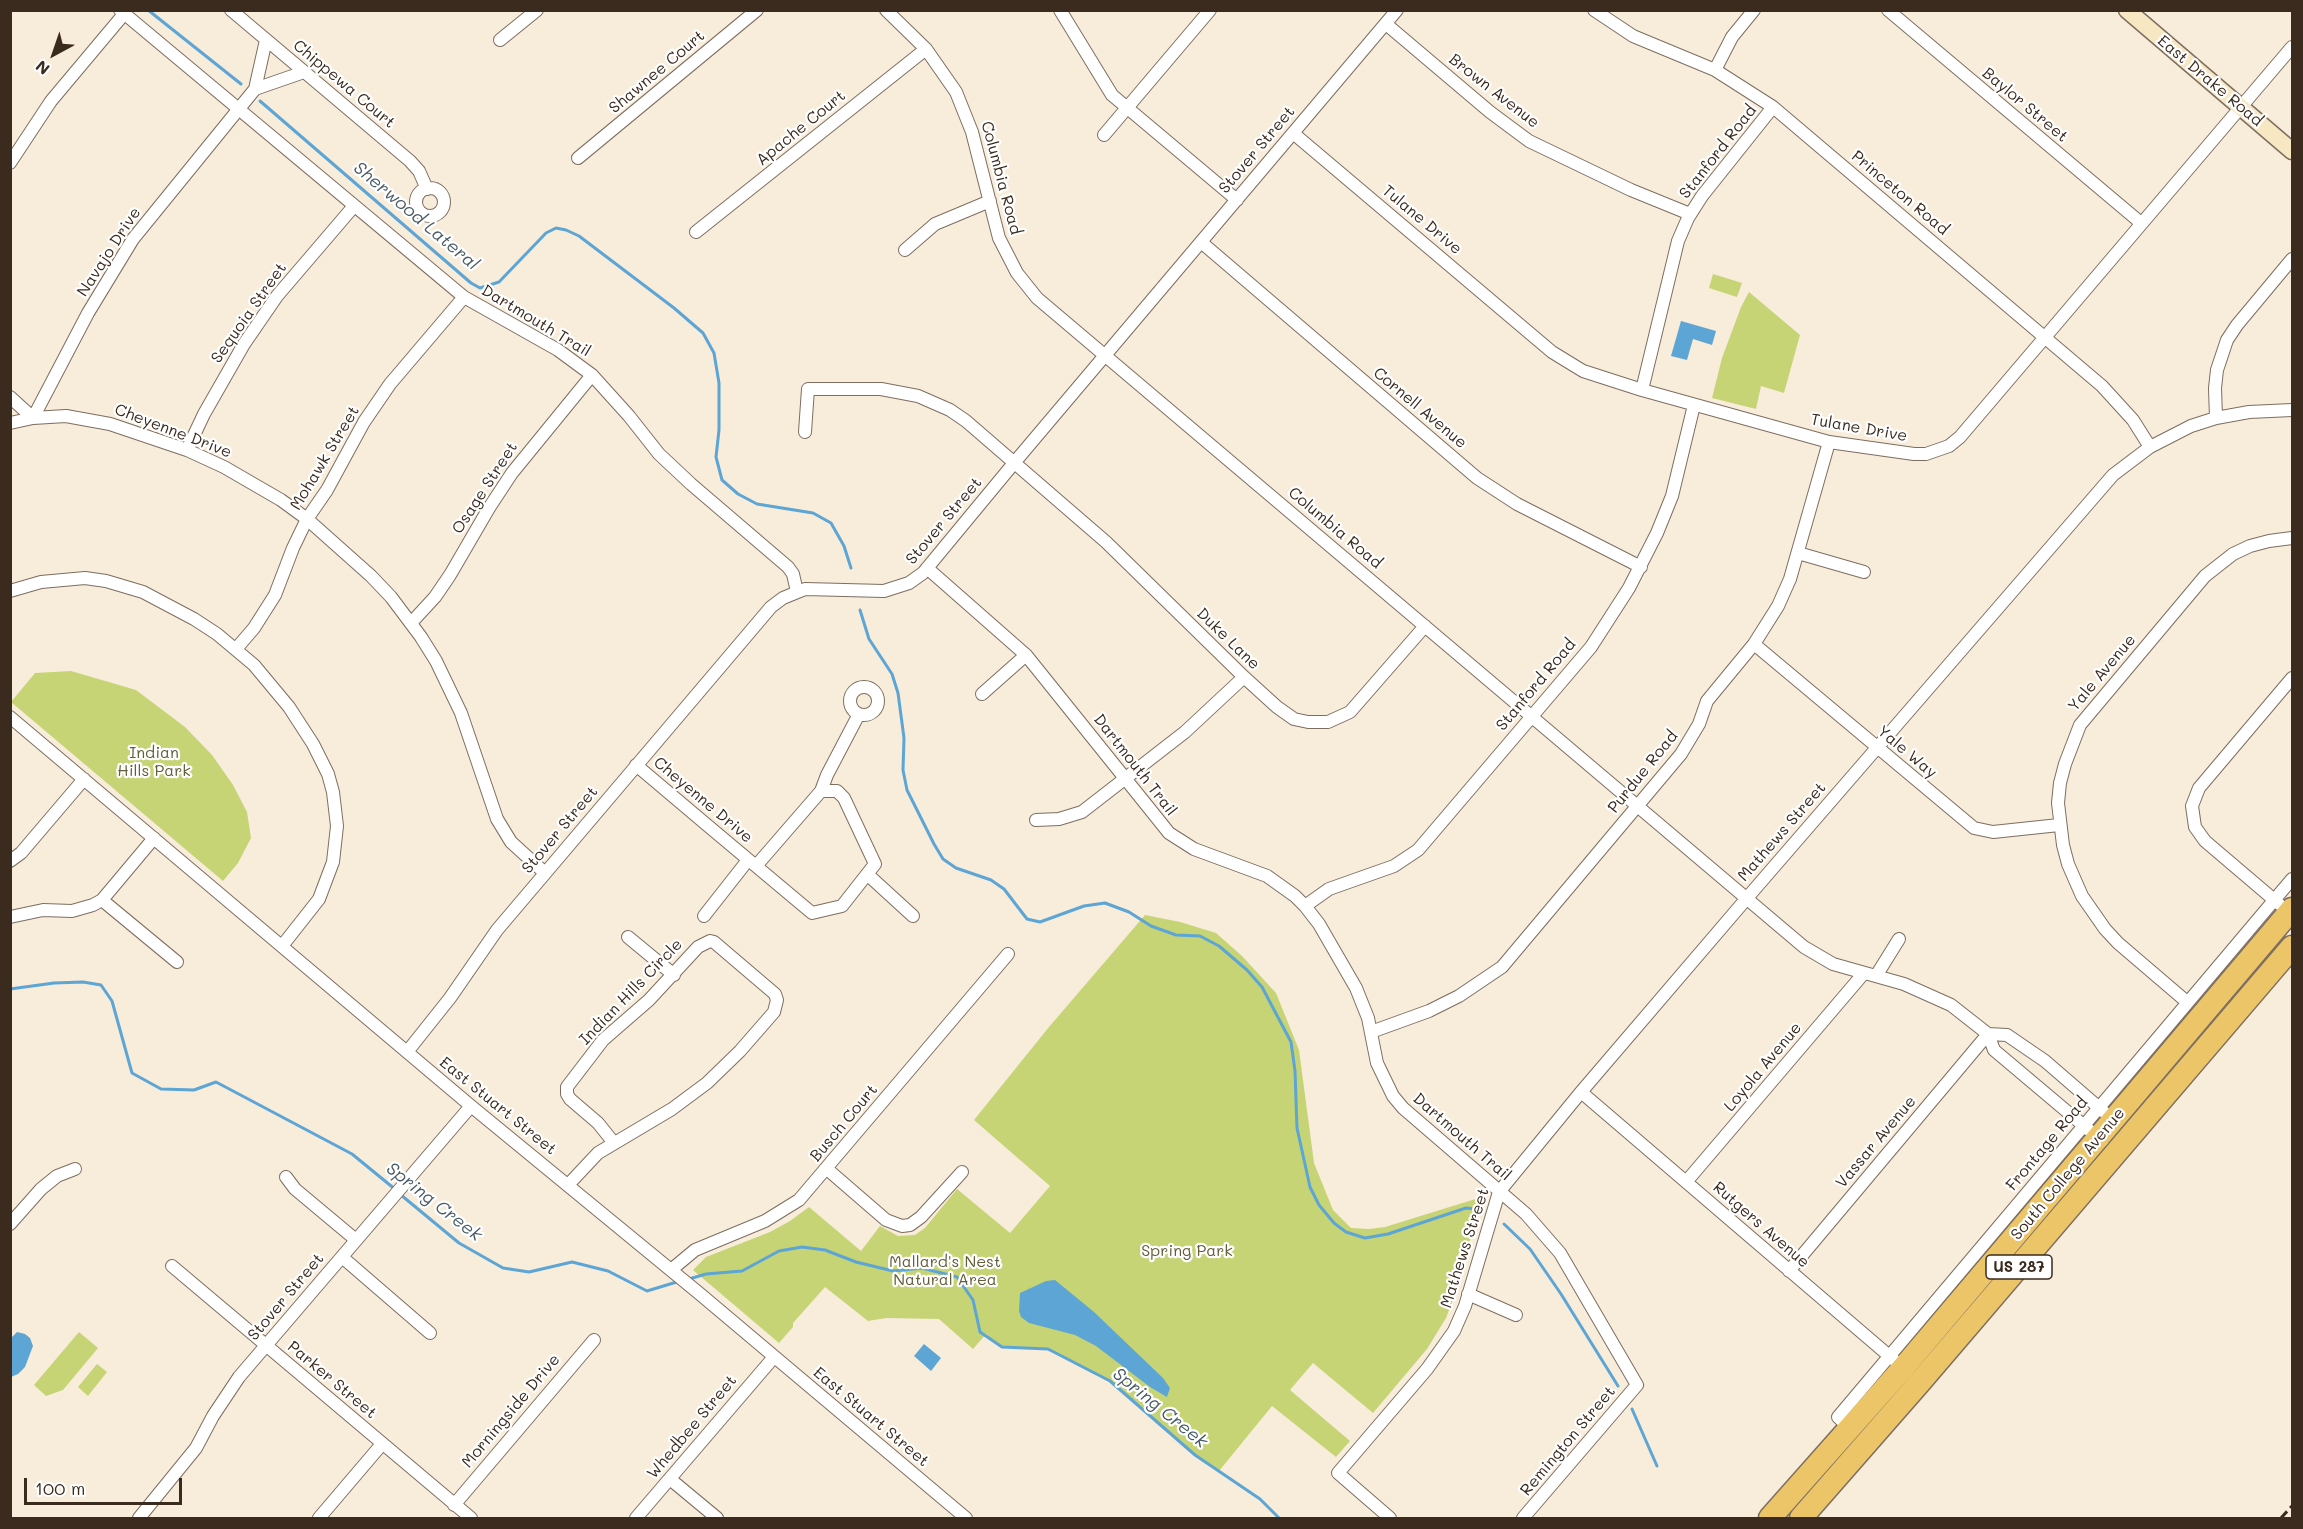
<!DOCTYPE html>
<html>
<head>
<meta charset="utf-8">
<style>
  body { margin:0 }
  #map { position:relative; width:2303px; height:1529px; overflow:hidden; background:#f8ecdb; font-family:Mali,sans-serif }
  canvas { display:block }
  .frame { position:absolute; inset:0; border:12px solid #3b2a1e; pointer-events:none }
  .north { position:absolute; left:24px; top:24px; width:60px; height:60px; -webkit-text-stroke:4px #fff; paint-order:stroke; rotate:220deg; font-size:16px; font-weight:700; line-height:24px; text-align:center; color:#3b2a1e }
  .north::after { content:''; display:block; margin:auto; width:21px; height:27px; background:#3b2a1e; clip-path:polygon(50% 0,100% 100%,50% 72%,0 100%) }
  .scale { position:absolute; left:24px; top:1478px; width:158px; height:27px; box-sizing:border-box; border:3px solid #3b2a1e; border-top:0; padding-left:8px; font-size:18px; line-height:21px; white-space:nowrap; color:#3b2a1e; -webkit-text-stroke:4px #fff; paint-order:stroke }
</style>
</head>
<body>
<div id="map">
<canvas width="2303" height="1529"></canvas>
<div class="frame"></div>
<div class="north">N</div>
<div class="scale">100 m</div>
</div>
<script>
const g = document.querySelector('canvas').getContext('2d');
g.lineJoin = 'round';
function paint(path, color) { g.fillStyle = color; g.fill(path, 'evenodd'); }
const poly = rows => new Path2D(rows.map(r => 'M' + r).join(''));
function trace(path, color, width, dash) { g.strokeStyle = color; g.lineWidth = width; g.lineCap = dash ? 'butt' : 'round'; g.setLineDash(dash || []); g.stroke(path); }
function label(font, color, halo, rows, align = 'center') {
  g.font = font + ' Mali,sans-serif'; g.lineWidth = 4.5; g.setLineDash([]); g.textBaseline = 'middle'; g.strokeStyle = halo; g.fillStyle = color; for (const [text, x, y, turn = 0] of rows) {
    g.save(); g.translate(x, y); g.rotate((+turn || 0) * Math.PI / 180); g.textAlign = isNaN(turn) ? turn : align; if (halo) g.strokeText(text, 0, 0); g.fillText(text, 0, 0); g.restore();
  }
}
const green = poly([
  [1713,274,1742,283,1737,297,1709,288],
  [1749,292,1800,335,1784,393,1761,386,1756,409,1712,398,1722,358,1741,307],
  [71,671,136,690,185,727,212,755,233,785,247,812,251,838,238,863,223,881,11,702,35,673],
  [1145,915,1180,922,1216,933,1242,956,1276,993,1299,1050,1314,1163,1333,1210,1351,1228,1369,1229,1385,1227,1482,1197,1455,1294,1446,1318,1427,1349,1373,1413,1313,1363,1290,1390,1350,1441,1336,1457,1272,1406,1219,1471,1195,1455,1110,1382,1047,1348,1000,1347,986,1334,973,1349,939,1319,886,1318,868,1321,825,1287,793,1323,793,1327,779,1343,693,1270,706,1257,770,1232,790,1221,809,1207,861,1251,880,1226,898,1236,915,1235,925,1228,957,1189,1010,1233,1050,1186,974,1120,1049,1027],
  [79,1332,98,1348,63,1390,46,1396,34,1385],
  [97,1364,107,1372,88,1396,78,1387]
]);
const water = poly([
  [1681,321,1716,331,1712,345,1693,339,1687,360,1671,356],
  [1055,1280,1094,1312,1163,1378,1170,1388,1167,1397,1150,1387,1096,1346,1075,1335,1029,1323,1021,1317,1019,1311,1020,1293,1046,1281],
  [17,1332,25,1334,30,1338,33,1346,25,1367,18,1374,11,1377,11,1338],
  [924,1344,941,1358,931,1371,914,1356]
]);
const stream = poly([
  [148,10,241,84],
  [260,101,471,283,480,288,499,282,546,233,556,228,566,230,579,236,674,308,703,333,714,353,719,383,719,430,716,457,722,480,738,494,757,504,813,513,831,523,844,546,851,568],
  [860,610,869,639,892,674,898,693,904,738,903,770,907,790,934,844,943,859,956,868,991,880,1004,889,1027,919,1040,922,1084,906,1105,903,1129,912,1151,926,1176,935,1200,936,1219,946,1247,970,1262,987,1291,1042,1295,1071,1297,1128,1310,1187,1319,1205,1334,1223,1346,1232,1365,1238,1388,1234,1466,1208,1476,1209],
  [10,989,54,983,83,982,101,985,112,1001,132,1073,161,1089,194,1090,216,1082,352,1154,396,1190],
  [401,1195,459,1243,503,1268,529,1272,572,1262,608,1271,647,1291,680,1281],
  [1504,1224,1530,1249,1561,1294,1618,1386],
  [689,1279,706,1274,742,1271,779,1251,802,1247,825,1250,856,1262,893,1271,922,1268,957,1277,973,1300,980,1332,1002,1347,1048,1349,1110,1381,1195,1455,1260,1499,1279,1518],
  [1632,1409,1657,1466]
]);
const street = poly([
  [120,10,464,297,558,350,592,375,629,416,659,454,691,484,788,567,793,574,797,592],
  [231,10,410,161,419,171,427,189],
  [886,10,926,49,956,92,972,132,999,238,1017,273,1037,298,1804,947,1833,964,1904,984,1951,1005,1988,1034,1994,1050,2102,1141],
  [1060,10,1112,95,1237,200],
  [1594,10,1633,36,1715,70,1773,107,2102,386,2133,420,2150,447],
  [1888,10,2141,223],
  [1386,24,1490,112,1529,141,1631,190,1690,214],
  [500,40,537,10],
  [1715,70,1732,37,1754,10],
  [255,89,304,72],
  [1293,133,1552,352,1583,371,1642,390,1829,442,1914,454,1926,454,1949,446,1960,437,2292,47],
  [1104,135,1210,10],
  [578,158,757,10],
  [10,163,51,101,124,14],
  '416 202a14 14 0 1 1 28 0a14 14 0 1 1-28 0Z',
  [696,232,926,49],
  [1201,242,1477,478,1517,504,1641,567],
  [905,250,935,224,990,201],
  [1642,390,1678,241,1688,218,1702,196,1773,107],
  [10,397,33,418,88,313,133,239,255,89,266,40],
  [2216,418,2215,388,2217,370,2227,340,2237,325,2292,259],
  [10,423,33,418,66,416,110,424,187,450,224,467,281,500,307,519,371,576,391,597,421,637,436,661,461,713,497,819,511,842,545,873],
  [805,432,808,389,881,389,918,396,950,410,966,421,1106,542,1244,677,1277,707,1294,719,1308,722,1328,722,1350,712,1425,626],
  [187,450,204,414,244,344,277,296,354,206],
  [1798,553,1864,572],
  [927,568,1026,655,1169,833,1194,849,1267,876,1295,896,1305,906,1319,924,1356,988,1368,1018,1377,1063,1393,1096,1403,1108,1526,1214,1560,1253,1637,1385,1523,1518],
  [10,591,41,582,85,578,106,581,143,592,194,619,217,634,254,665,289,707,313,744,328,774,333,792,337,826,333,862,319,899,282,946],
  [411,623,435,597,450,575,489,508,512,473,592,375],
  [1754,644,1974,828,1993,832,2059,825],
  [236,649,254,628,275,595,293,548,307,519,327,490,364,422,390,384,464,297],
  '850 701a14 14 0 1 1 28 0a14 14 0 1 1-28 0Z',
  [982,694,1026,655],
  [10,717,471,1106,700,1294,966,1518],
  [636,765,707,825,812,913,842,906,875,864,844,798,837,791,821,791,756,866],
  [821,791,827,775,859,714],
  [1036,820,1059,819,1082,812,1185,732,1244,677],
  [10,861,21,853,84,779],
  [867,874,913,916],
  [102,900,177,962],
  [2279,904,2205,841,2195,827,2192,806,2199,788,2292,678],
  [1305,906,1329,889,1394,866,1418,850,1591,647,1629,588,1657,533,1672,496,1694,405],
  [704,916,748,860],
  [10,917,43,910,72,911,93,905,102,900,154,838],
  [628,937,674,975],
  [1876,976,1899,939],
  [2187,1002,2118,943,2105,929,2082,896,2068,864,2063,845,2058,803,2060,783,2065,764,2080,725,2205,576,2233,554,2250,546,2269,541,2292,538],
  [1371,1032,1429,1011,1459,996,1502,967,1681,754,1699,724,1707,701,1754,644,1778,606,1790,579,1829,442],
  [1988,1034,2007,1035,2045,1061,2104,1112],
  [407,1052,450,998,497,930,771,607,783,598,805,589,884,591,909,583,923,573,1014,463,1397,10],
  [1581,1092,1894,1360],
  [827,1169,886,1220,902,1226,910,1225,921,1217,962,1172],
  [286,1177,295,1189,356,1240],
  [1686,1182,1864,973],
  [568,1185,598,1153,672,1109,707,1083,740,1051,774,1012,777,1000,775,994,714,942,710,941,698,947,649,1000,603,1040,567,1087,567,1094,570,1099,598,1123,614,1143],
  [10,1224,41,1189,57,1176,75,1169],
  [342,1257,430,1333],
  [172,1266,471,1518],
  [671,1270,695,1250,765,1221,799,1200,1008,954],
  [1789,1271,1988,1034],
  [1468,1294,1516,1315],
  [1850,1428,1838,1417,2292,879],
  [670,1479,717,1518],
  [454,1505,594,1340],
  [139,1518,196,1448,213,1416,239,1377,471,1106],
  [319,1518,382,1444],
  [636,1518,774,1357],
  [1390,1518,1338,1473,1427,1369,1454,1331,1465,1306,1499,1192,1581,1092,1747,898,2113,475,2150,447,2191,426,2216,418,2249,412,2292,410]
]);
const secondary = poly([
  [2127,10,2292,151]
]);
const highway = poly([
  [1770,1518,1903,1368,2292,909],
  [1801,1518,1920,1382,2292,947]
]);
const rail = poly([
  [2281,1518,2292,1506]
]);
const shields = [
  [2019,1267,66]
];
const shieldNames = [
  ["US 287",2019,1267]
];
const streetNames = [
  ["Shawnee Court",657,72,-40],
  ["East Drake Road",2210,81,40],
  ["Chippewa Court",344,84,40],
  ["Brown Avenue",1494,91,38],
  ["Baylor Street",2025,105,40],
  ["Apache Court",801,128,-39],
  ["Stover Street",1257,150,-50],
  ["Stanford Road",1718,152,-52],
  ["Columbia Road",1001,178,75],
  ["Princeton Road",1900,193,40],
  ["Tulane Drive",1422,220,40],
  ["Navajo Drive",109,252,-57],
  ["Sequoia Street",249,313,-55],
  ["Dartmouth Trail",536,321,31],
  ["Cornell Avenue",1420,408,40],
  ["Tulane Drive",1859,428,10],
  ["Cheyenne Drive",173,431,21],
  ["Mohawk Street",325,458,-59],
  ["Osage Street",485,488,-57],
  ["Stover Street",944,521,-50],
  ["Columbia Road",1335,528,40],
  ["Duke Lane",1228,639,44],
  ["Yale Avenue",2102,673,-50],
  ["Stanford Road",1536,685,-50],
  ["Yale Way",1907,752,40],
  ["Dartmouth Trail",1135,765,52],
  ["Purdue Road",1643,772,-51],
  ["Cheyenne Drive",703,800,40],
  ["Stover Street",560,830,-50],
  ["Mathews Street",1782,832,-49],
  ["Indian Hills Circle",631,992,-46],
  ["Loyola Avenue",1763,1067,-50],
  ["East Stuart Street",498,1106,39],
  ["Busch Court",844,1123,-50],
  ["Dartmouth Trail",1462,1137,41],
  ["Vassar Avenue",1876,1142,-50],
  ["Frontage Road",2047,1144,-50],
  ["South College Avenue",2068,1174,-50],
  ["Rutgers Avenue",1761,1225,41],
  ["Mathews Street",1465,1248,-72],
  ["Stover Street",286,1297,-50],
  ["Parker Street",332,1380,40],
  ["Morningside Drive",511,1411,-50],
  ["East Stuart Street",871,1417,40],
  ["Whedbee Street",692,1427,-50],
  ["Remington Street",1568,1441,-50]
];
const parkNames = [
  ["Indian",154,753],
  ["Hills Park",154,771],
  ["Spring Park",1187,1251],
  ["Mallard's Nest",945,1262],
  ["Natural Area",945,1280]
];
const waterNames = [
  ["Sherwood Lateral",416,216,40],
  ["Spring Creek",434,1202,38],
  ["Spring Creek",1160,1408,39]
];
paint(green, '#c6d476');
paint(water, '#5da5d4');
trace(stream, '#5da5d4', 3);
trace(street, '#7d6e60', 14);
trace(secondary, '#7d6e60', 19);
trace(highway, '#7d6e60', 25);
trace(street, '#fff', 12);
trace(secondary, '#f7e8c3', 16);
trace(highway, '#ecc569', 22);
trace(rail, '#3b2a1e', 3, [9, 4.5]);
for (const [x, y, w] of shields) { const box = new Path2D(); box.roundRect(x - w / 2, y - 12, w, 24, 4.5); g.fillStyle = '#fff'; g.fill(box); trace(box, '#3b2a1e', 1.5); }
label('bold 15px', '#3b2a1e', null, shieldNames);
label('16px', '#3b2a1e', '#fff', streetNames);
label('16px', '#655d38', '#fff', parkNames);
label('italic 18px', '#495b67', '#fff', waterNames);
</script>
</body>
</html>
